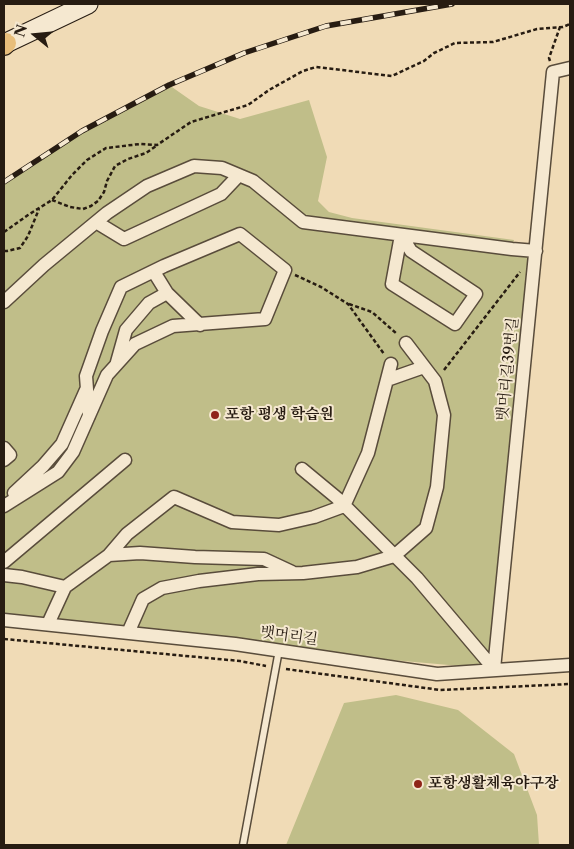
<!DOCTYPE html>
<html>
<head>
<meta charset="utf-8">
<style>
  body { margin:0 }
  #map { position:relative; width:574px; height:849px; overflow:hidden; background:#f0dbb6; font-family:"Libre Caslon Text",serif }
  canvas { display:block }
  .frame { position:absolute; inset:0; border:5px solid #271c12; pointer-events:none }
  .north { position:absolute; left:10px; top:10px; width:50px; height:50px; -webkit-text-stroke:4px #f5e8d0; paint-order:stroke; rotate:287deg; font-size:14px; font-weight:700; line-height:20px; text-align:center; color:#271c12 }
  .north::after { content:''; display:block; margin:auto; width:18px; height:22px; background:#271c12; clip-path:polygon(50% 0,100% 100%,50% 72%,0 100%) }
</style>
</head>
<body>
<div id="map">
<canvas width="574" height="849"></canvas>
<div class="frame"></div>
<div class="north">N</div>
</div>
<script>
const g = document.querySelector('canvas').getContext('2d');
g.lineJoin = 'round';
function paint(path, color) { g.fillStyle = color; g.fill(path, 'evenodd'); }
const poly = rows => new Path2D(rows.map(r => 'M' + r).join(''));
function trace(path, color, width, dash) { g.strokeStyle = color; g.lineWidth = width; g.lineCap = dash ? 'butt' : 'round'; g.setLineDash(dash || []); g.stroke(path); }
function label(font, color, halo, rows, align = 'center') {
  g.font = font + ' "Libre Caslon Text","Noto Serif KR",serif'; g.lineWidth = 4; g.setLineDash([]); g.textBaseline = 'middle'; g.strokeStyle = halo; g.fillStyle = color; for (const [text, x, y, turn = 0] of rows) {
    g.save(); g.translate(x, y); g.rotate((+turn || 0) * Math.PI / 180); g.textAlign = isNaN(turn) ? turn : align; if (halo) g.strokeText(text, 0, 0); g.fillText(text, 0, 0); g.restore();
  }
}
const green = poly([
  [169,85,199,106,240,119,309,100,327,157,318,201,329,212,352,218,514,240,512,249,536,251,494,669,279,650,4,620,4,182,82,131],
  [396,695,458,710,514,754,537,815,539,845,286,845,344,703]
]);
const path = poly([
  [550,61,549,58,560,27],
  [52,200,70,207,83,209,91,206,98,201,104,192,107,181,115,166,128,159,146,153,156,146],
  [4,232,28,215,52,200,72,175,87,160,106,148,140,144,157,145,191,122,248,105,269,90,303,71,316,67,392,76,424,61,434,53,455,43,493,42,537,29,563,27,570,24],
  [4,251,7,251,20,248,28,236,39,209],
  [295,275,321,287,348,304,384,354],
  [349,304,372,312,397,334],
  [444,370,520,272],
  [4,639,240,661,266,666],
  [286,669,440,690,570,684]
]);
const lane = poly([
  [243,845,279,650]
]);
const street = poly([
  [96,222,124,239,221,194,239,175],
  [401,235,411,251,476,294,455,324,392,284,401,235],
  [154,272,167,293],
  [4,302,44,265,107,213,147,186,194,166,222,168,253,181,303,222,512,249,536,251],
  [117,362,126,330,149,303,167,293,200,325],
  [387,380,424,367],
  [4,448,10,455,4,460],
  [302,469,337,498,417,578,494,669],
  [14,493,43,466,62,444,86,390],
  [4,506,58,472,73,452,107,375,135,344,173,326,265,319,285,270,240,234,164,266,121,287,102,331,86,376,89,416],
  [109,555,127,534,174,497,232,522,279,525,314,517,344,506,368,453,391,364],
  [4,562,125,460],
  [4,575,22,577,65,587],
  [4,620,235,644,437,674,570,665],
  [48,624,65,587,109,555,140,553,195,557,264,559,292,572],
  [128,633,143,599,162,588,199,581,258,574,303,573,357,567,394,556,426,528,437,487,444,415,435,381,406,343],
  [494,669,553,72,570,68]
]);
const secondary = poly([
  [4,44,88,4]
]);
const primary = poly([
  [4,45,6,43]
]);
const rail = poly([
  [4,182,82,131,169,85,244,53,326,26,452,4]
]);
const markers = [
  [215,415,5,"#8f2418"],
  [418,784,5,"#8f2418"]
];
const streetNames = [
  ["뱃머리길39번길",508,369,-84],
  ["뱃머리길",289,636,8]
];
const poiNames = [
  ["포항 평생 학습원",225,415],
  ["포항생활체육야구장",428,784]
];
paint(green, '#c0be89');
trace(lane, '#594c3b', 9);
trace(street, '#594c3b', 15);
trace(secondary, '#271c12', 21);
trace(primary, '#271c12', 22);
trace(path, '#271c12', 2.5, [4, 2.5]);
trace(lane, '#f5e8d0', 6);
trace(street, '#f5e8d0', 12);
trace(secondary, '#f5e8d0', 19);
trace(primary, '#e8be7b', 20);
trace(rail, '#271c12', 5.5);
trace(rail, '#f5e8d0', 4, [11]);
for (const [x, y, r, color] of markers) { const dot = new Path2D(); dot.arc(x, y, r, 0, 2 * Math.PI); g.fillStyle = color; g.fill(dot); trace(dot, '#f5e8d0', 2); }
label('15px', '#271c12', '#f5e8d0', streetNames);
label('bold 15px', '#271c12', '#f5e8d0', poiNames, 'left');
</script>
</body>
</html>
